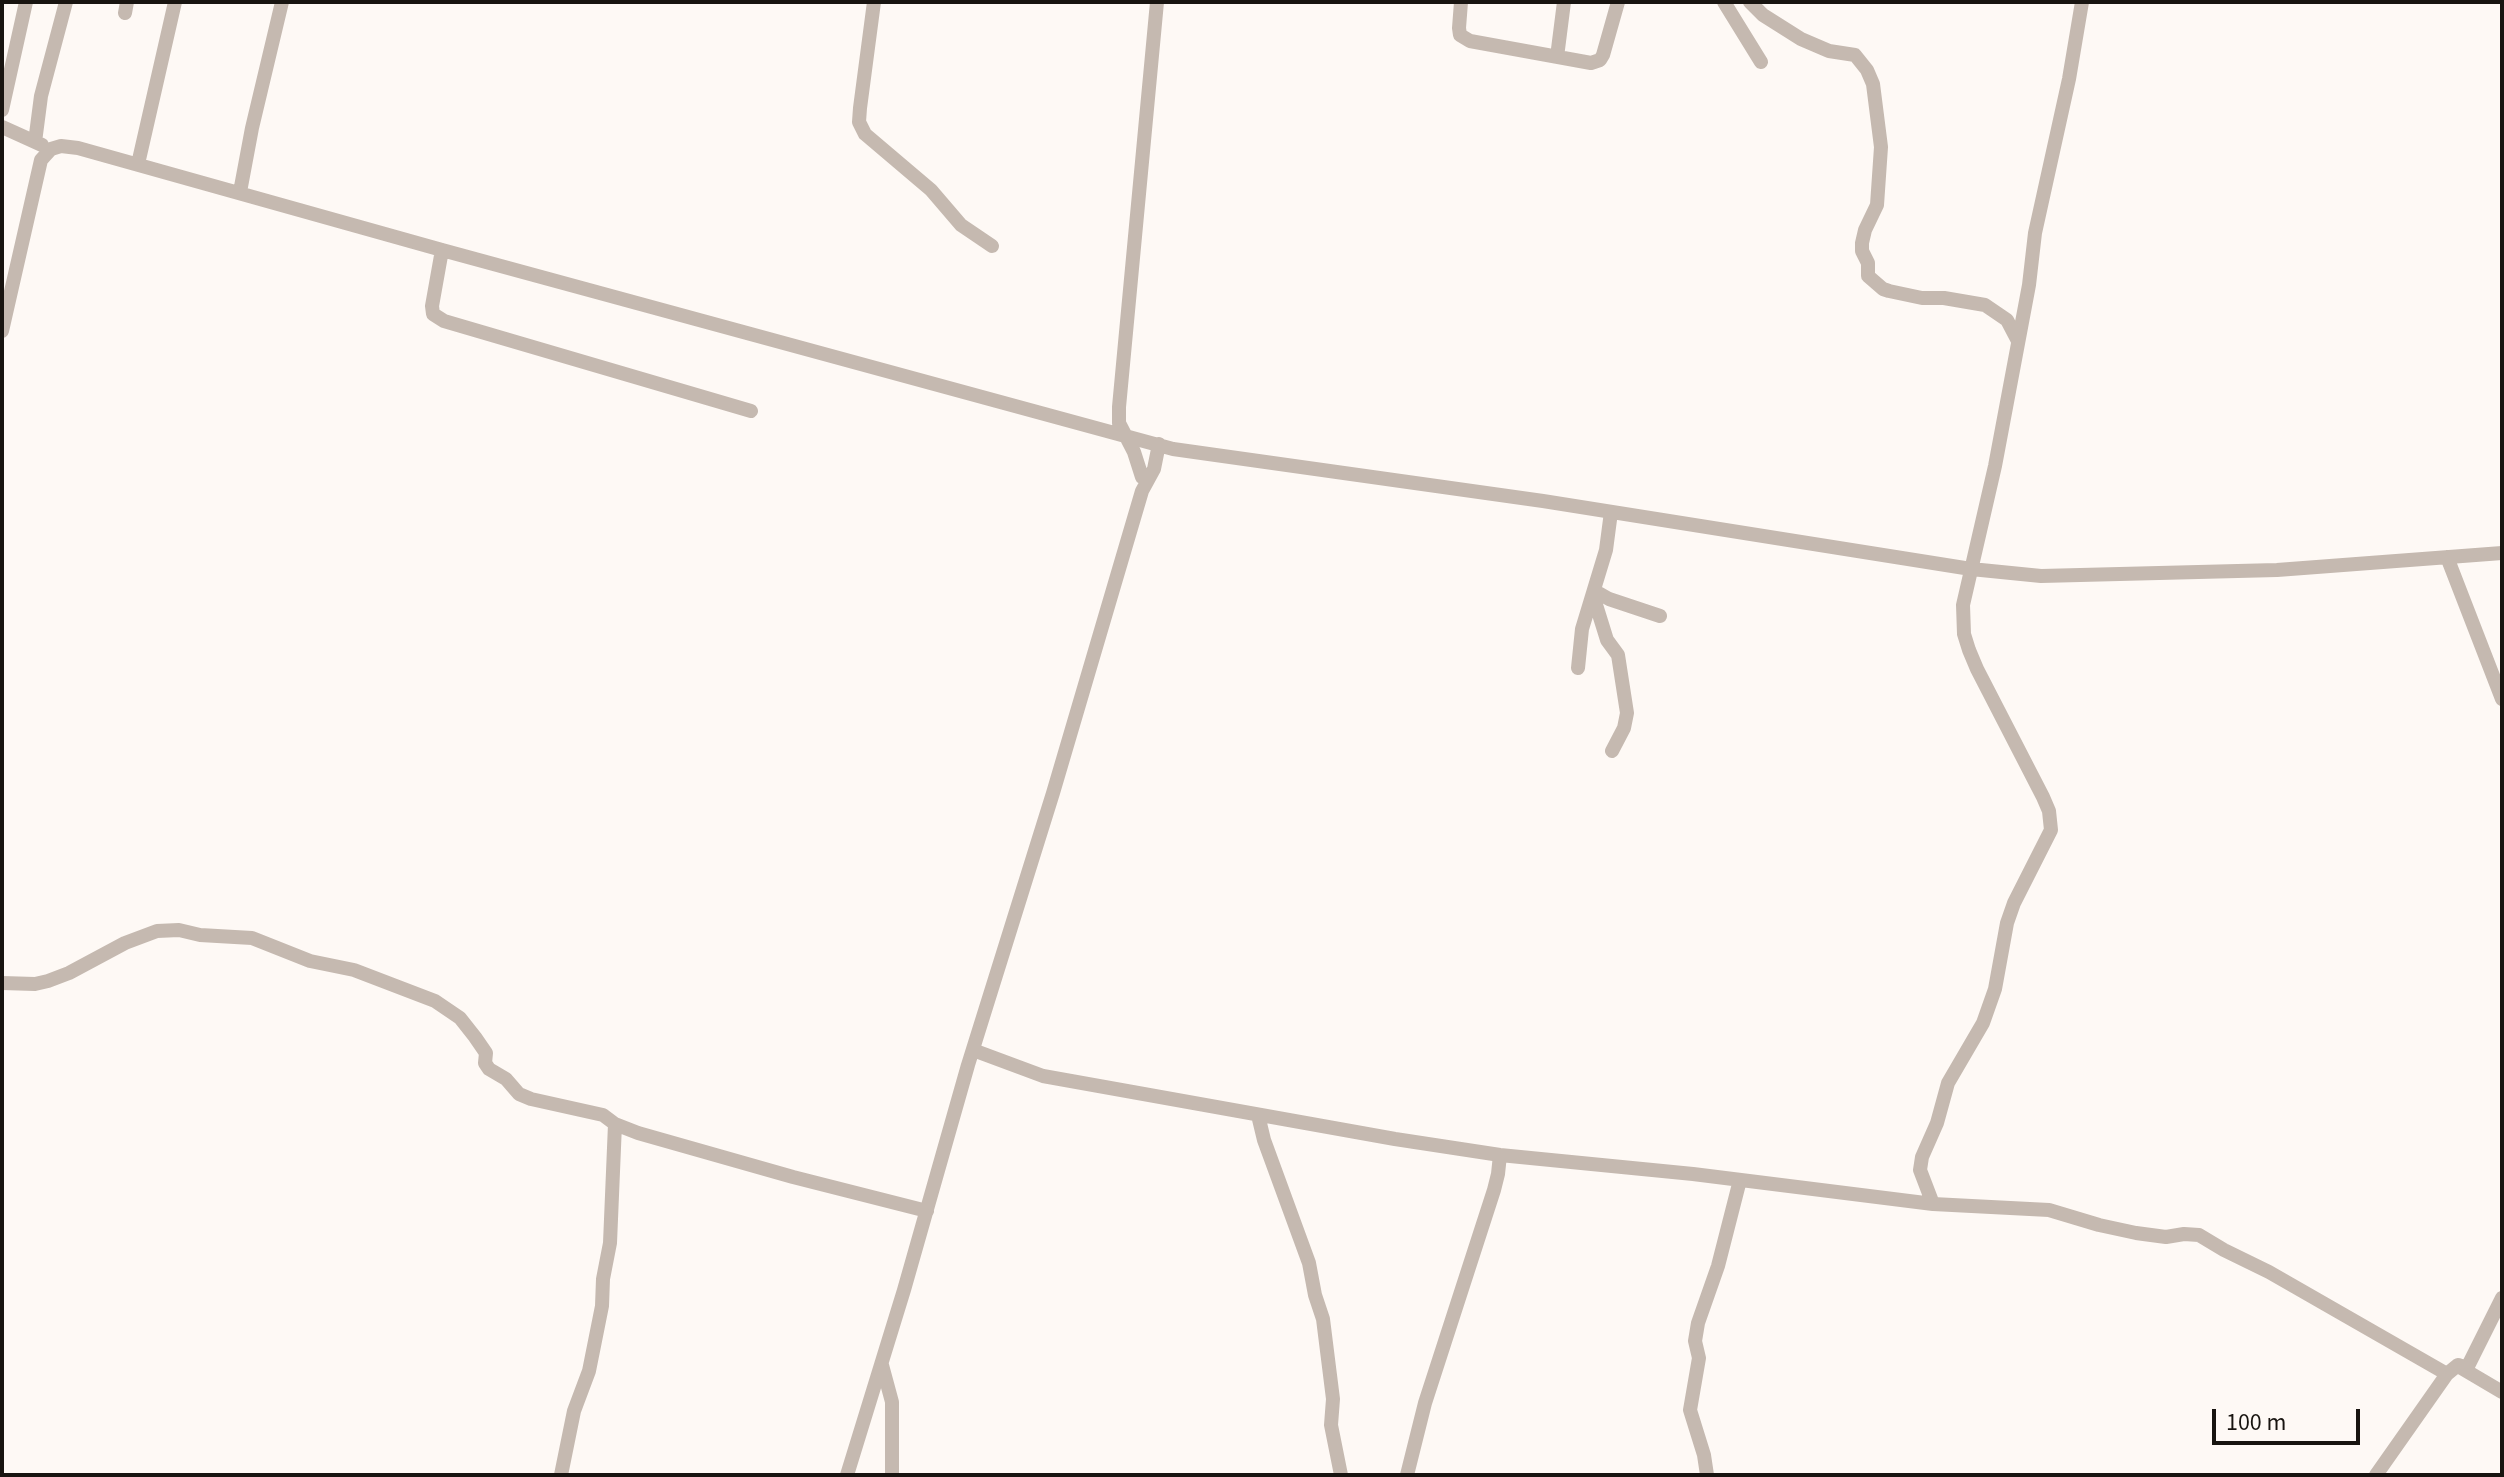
<!DOCTYPE html>
<html>
<head>
<meta charset="utf-8">
<style>
  body { margin:0 }
  #map { position:relative; width:2504px; height:1477px; overflow:hidden; background:#fef9f5; font-family:"Source Sans 3",sans-serif }
  canvas { display:block }
  .frame { position:absolute; inset:0; border:4px solid #181410; pointer-events:none }
  .scale { position:absolute; left:2212px; top:1409px; width:148px; height:36px; box-sizing:border-box; border:4px solid #181410; border-top:0; padding-left:10px; font-size:24px; line-height:28px; white-space:nowrap; color:#181410; -webkit-text-stroke:6px #fef9f5; paint-order:stroke }
</style>
</head>
<body>
<div id="map">
<canvas width="2504" height="1477"></canvas>
<div class="frame"></div>
<div class="scale">100 m</div>
</div>
<script>
const g = document.querySelector('canvas').getContext('2d');
g.lineJoin = 'round';
const poly = rows => new Path2D(rows.map(r => 'M' + r).join(''));
function trace(path, color, width, dash) { g.strokeStyle = color; g.lineWidth = width; g.lineCap = dash ? 'butt' : 'round'; g.setLineDash(dash || []); g.stroke(path); }
const minor = poly([
  [874,2,860,108,859,122,865,134,931,190,961,225,992,246],
  [1461,2,1459,28,1460,35,1470,41,1591,63,1600,60,1603,55,1618,2],
  [1724,2,1761,62],
  [1750,2,1763,15,1801,39,1829,51,1855,55,1867,70,1873,84,1881,147,1877,205,1865,230,1862,243,1862,251,1868,263,1868,276,1883,289,1889,291,1922,298,1944,298,1985,305,2007,320,2018,341],
  [125,13,127,2],
  [1557,57,1564,2],
  [2,110,26,2],
  [2,127,42,145],
  [35,142,41,96,66,2],
  [138,164,175,2],
  [240,192,252,128,282,2],
  [442,250,432,306,433,314,444,321,751,411],
  [2,331,41,160,51,149,61,146,78,148,442,250,1173,449,1543,501,1971,569,2041,576,2277,570,2502,553],
  [1142,477,1134,452,1119,423,1119,407,1157,2],
  [2447,557,2502,699],
  [1595,591,1609,599,1660,616],
  [1593,595,1607,640,1618,655,1627,713,1624,728,1612,751],
  [1578,668,1582,629,1606,550,1611,512],
  [2,983,35,984,48,981,69,973,125,943,157,931,179,930,200,935,252,938,310,961,354,970,435,1001,460,1018,475,1037,486,1053,485,1063,489,1069,506,1079,519,1094,531,1099,603,1115,615,1124,638,1133,793,1177,927,1211],
  [973,1050,1043,1076,1395,1139,1500,1155,1693,1174,1933,1204,2049,1210,2099,1225,2136,1233,2166,1237,2184,1234,2199,1235,2224,1250,2269,1272,2447,1374,2458,1365,2467,1368,2502,1298],
  [1258,1115,1264,1140,1309,1263,1315,1295,1323,1319,1333,1399,1331,1425,1341,1475],
  [1933,1204,1920,1170,1922,1157,1937,1123,1948,1083,1983,1023,1995,989,2007,923,2014,903,2051,830,2049,811,2043,797,1977,669,1969,650,1964,634,1963,605,1995,466,2029,285,2035,233,2069,79,2082,2],
  [882,1365,892,1402,892,1475],
  [2458,1366,2502,1392],
  [561,1475,574,1411,589,1371,602,1306,603,1279,610,1243,615,1124],
  [847,1475,904,1290,968,1065,1053,793,1142,491,1154,469,1159,444],
  [1407,1475,1425,1403,1494,1190,1498,1174,1500,1155],
  [1707,1475,1704,1455,1690,1410,1699,1358,1695,1341,1698,1323,1718,1266,1740,1180],
  [2376,1475,2447,1374]
]);
trace(minor, '#c5b9b0', 14);
</script>
</body>
</html>
